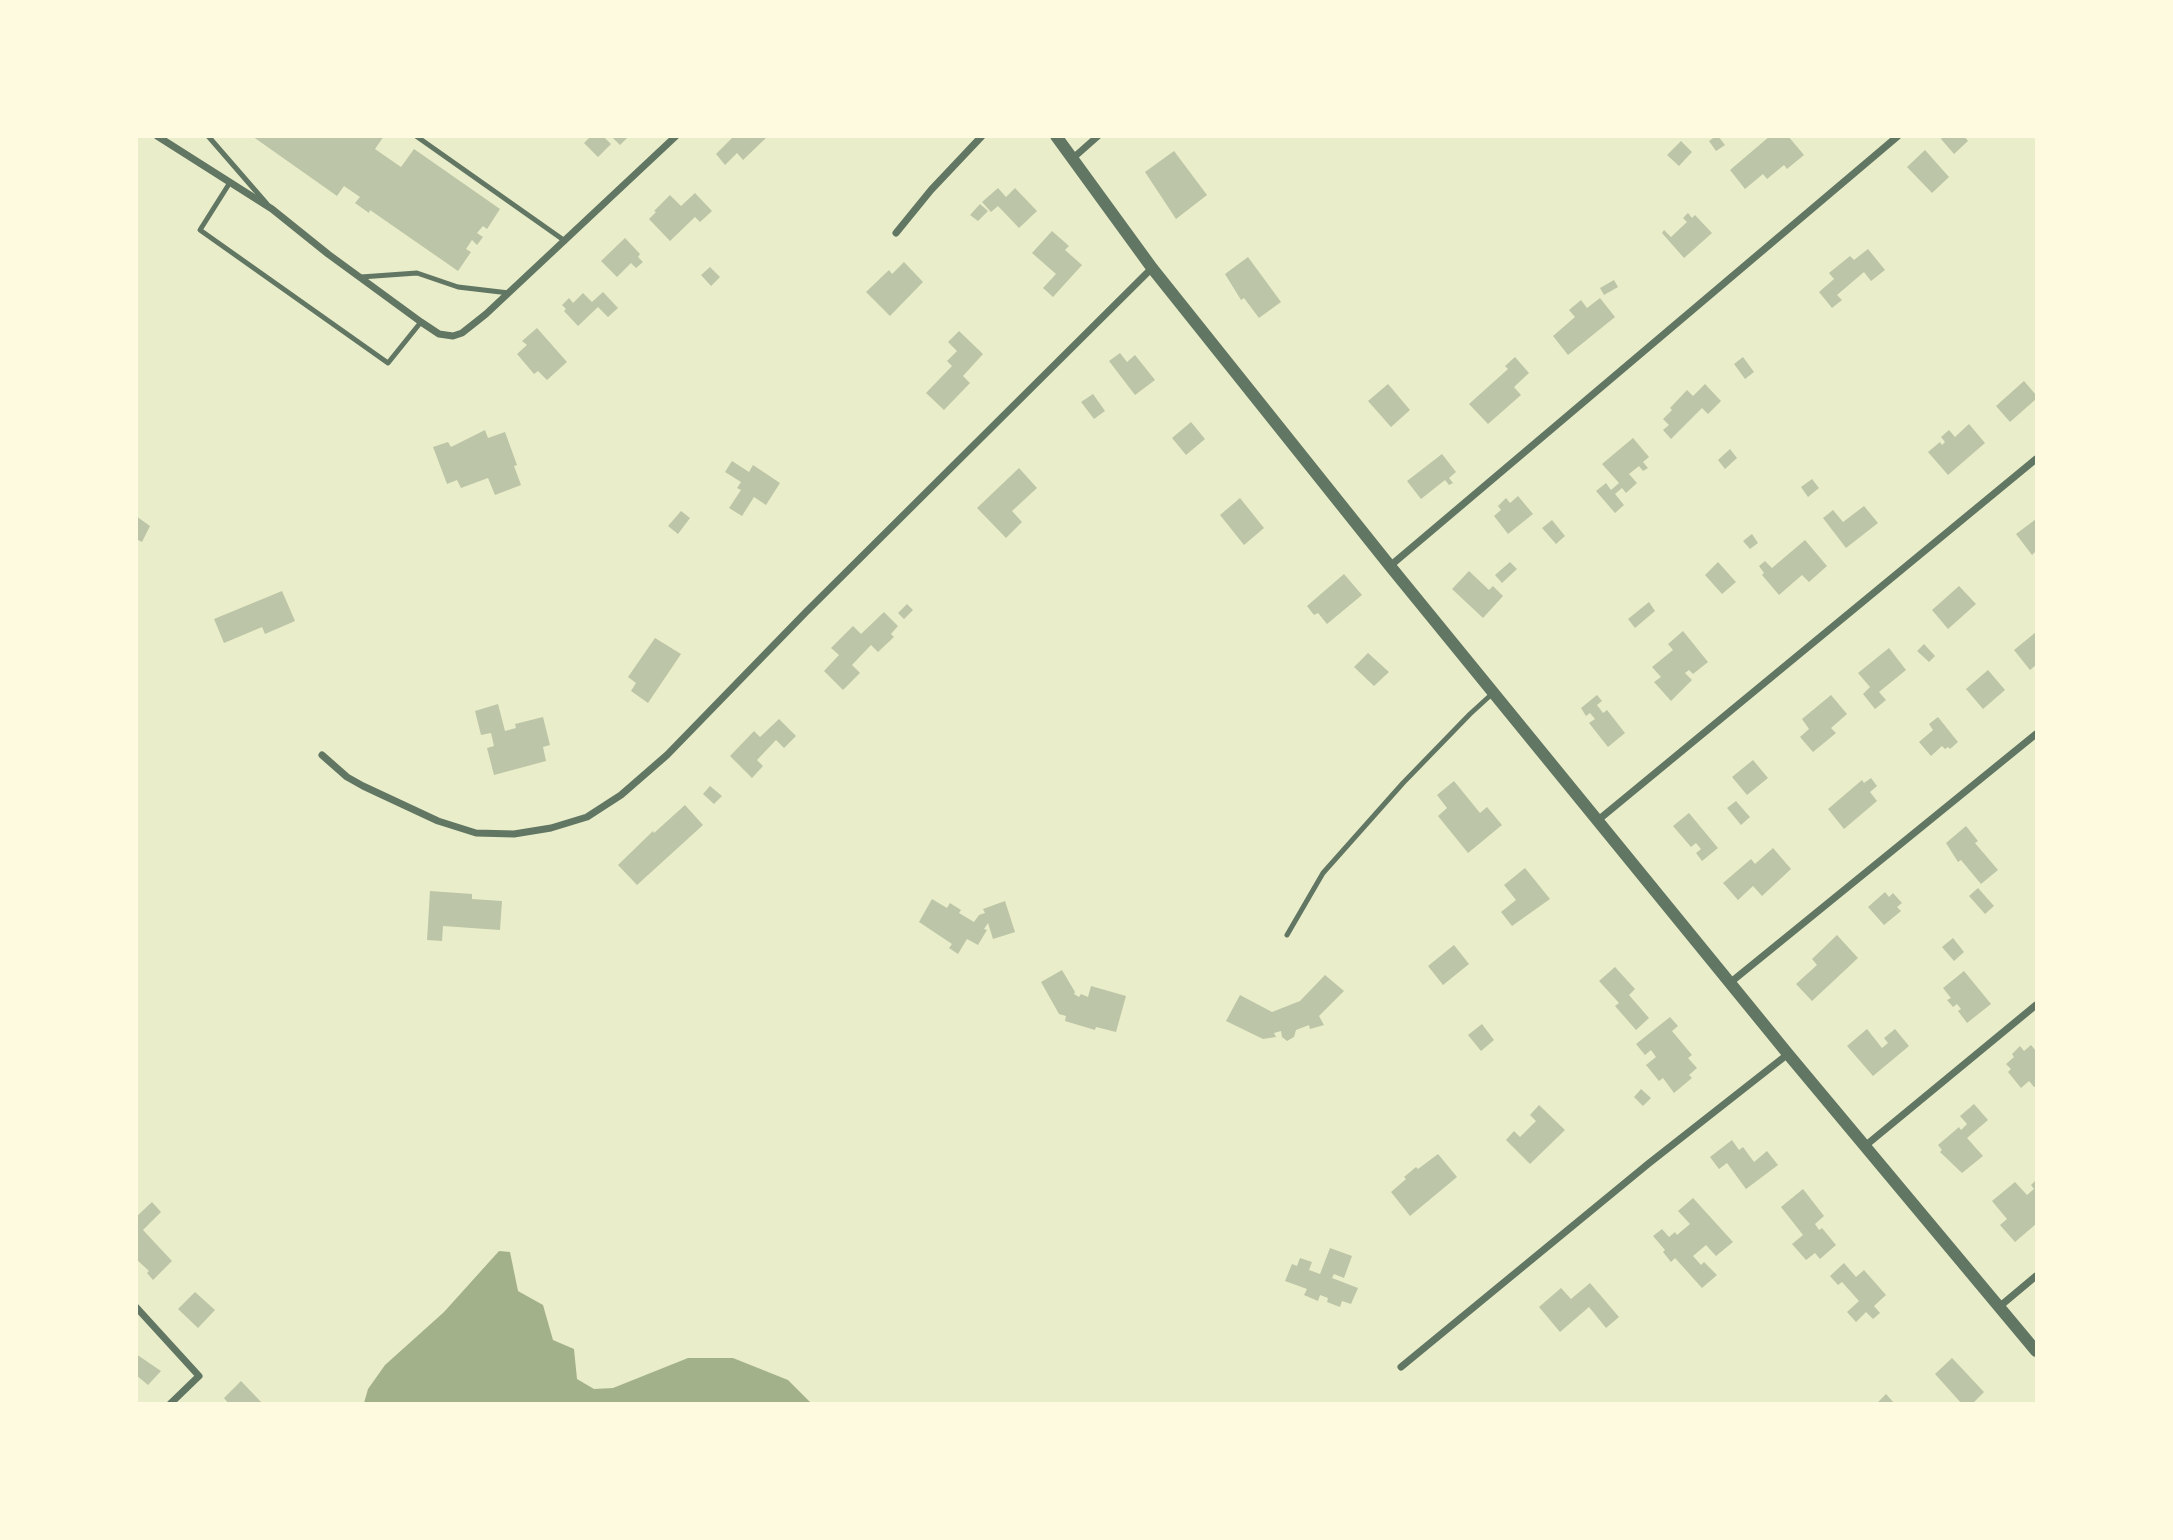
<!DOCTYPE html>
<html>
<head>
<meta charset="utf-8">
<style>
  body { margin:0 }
  #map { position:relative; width:2173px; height:1540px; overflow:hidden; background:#e9edc9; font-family:"Varela Round",sans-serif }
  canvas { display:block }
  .frame { position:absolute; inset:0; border:138px solid #fefae0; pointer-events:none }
</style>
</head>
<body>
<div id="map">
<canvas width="2173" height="1540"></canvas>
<div class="frame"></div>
</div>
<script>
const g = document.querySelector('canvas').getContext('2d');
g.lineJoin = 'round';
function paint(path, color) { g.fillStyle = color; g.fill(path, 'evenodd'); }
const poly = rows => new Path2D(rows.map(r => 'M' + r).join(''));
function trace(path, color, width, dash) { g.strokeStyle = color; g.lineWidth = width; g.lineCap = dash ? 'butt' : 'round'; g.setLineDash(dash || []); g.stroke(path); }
const water = poly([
  [499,1251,510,1252,518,1291,543,1305,553,1340,574,1349,577,1379,594,1389,613,1388,688,1358,733,1358,788,1380,811,1403,364,1403,368,1389,385,1365,444,1312]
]);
const building = poly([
  [252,136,384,136,375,149,401,167,414,149,500,209,487,229,483,226,477,233,483,237,477,245,472,240,466,249,471,252,458,271,370,210,369,213,355,203,360,197,344,186,337,196],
  [591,136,607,136,605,138,611,144,598,157,584,143],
  [611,136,629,136,620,145],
  [734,136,768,136,743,160,737,153,725,165,716,154],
  [1716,136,1718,136,1725,145,1716,151,1709,141],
  [1770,136,1788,136,1804,155,1787,169,1784,165,1767,179,1763,174,1745,189,1730,170],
  [1943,136,1964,136,1968,141,1954,154,1941,139],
  [1681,141,1692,152,1679,166,1667,155],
  [1925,150,1949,177,1932,193,1907,167],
  [1174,151,1207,195,1176,219,1145,172],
  [998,188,1006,197,1015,188,1037,211,1019,228,998,206,991,212,982,202],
  [695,193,712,211,700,222,695,217,670,241,649,219,656,212,654,211,670,195,681,206],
  [980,204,988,211,978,221,970,215],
  [1688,213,1692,218,1695,215,1712,233,1684,258,1662,233,1664,230,1671,237,1687,222,1683,218],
  [1052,231,1069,246,1065,250,1082,265,1053,297,1043,288,1056,274,1032,253],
  [625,238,640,254,638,257,643,262,636,268,631,263,617,277,601,261],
  [1868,249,1885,270,1871,281,1864,272,1837,295,1842,300,1832,308,1819,292,1834,279,1829,273,1850,256,1854,260],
  [1248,257,1281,302,1259,318,1244,298,1241,300,1225,274],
  [904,262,923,282,890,316,866,292,889,270,892,274],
  [710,267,720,277,711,286,701,275],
  [1614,280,1618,287,1604,295,1600,288],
  [603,292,618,308,608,317,598,307,578,326,564,311,566,309,562,305,569,298,573,303,583,293,592,302],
  [1600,298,1615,317,1568,355,1553,336,1575,317,1569,310,1581,300,1587,308],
  [537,328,567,362,547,380,538,371,534,374,517,354,527,345,522,341],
  [959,331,983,354,963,376,970,383,944,410,926,393,952,366,947,361,957,351,948,342],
  [1120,353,1127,362,1135,355,1155,380,1135,395,1109,361],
  [1515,357,1529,373,1514,387,1521,395,1488,424,1469,404,1508,369,1505,366],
  [1743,357,1754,372,1745,379,1734,364],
  [2024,381,2036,395,2036,399,2010,422,1996,406],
  [1388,384,1410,410,1391,427,1368,401],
  [1705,384,1721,401,1708,414,1702,408,1671,439,1663,430,1669,425,1663,419,1672,410,1670,408,1687,390,1693,396],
  [1093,394,1105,411,1094,419,1081,402],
  [1191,422,1205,439,1186,455,1172,438],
  [1969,424,1985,443,1948,475,1928,452,1940,442,1942,445,1945,442,1941,437,1949,430,1955,437],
  [485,430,488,438,505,432,517,465,514,466,521,485,495,495,488,478,461,488,457,480,447,484,433,447,448,442,451,447],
  [1633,438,1649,457,1643,462,1648,468,1643,471,1639,466,1629,474,1637,483,1626,493,1622,488,1615,494,1624,505,1615,513,1596,491,1606,483,1611,490,1619,483,1602,464],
  [1730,449,1737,458,1725,469,1718,460],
  [1442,454,1456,472,1449,478,1453,483,1449,485,1445,480,1421,499,1407,481],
  [732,461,749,472,753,465,780,483,766,505,754,497,742,516,729,508,741,490,737,488,741,482,725,472],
  [1019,468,1037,488,1012,511,1022,522,1006,538,977,508],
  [1812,479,1819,488,1808,497,1801,487],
  [1518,496,1533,514,1508,534,1494,516,1501,510,1498,506,1506,498,1510,503],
  [1240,498,1264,528,1244,545,1220,515],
  [1864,506,1878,523,1846,548,1823,518,1833,510,1843,522],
  [681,511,690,518,678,534,668,526],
  [136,516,150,526,142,542,136,539],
  [2036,519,2036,551,2032,555,2016,534],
  [1552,520,1565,536,1556,544,1542,528],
  [1752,534,1758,543,1750,549,1743,541],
  [1805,540,1827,566,1809,582,1802,575,1779,595,1762,575,1764,573,1759,566,1765,561,1772,568],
  [1510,562,1517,569,1502,583,1495,575],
  [1718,562,1736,582,1722,594,1705,575],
  [1469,571,1489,590,1493,586,1503,596,1483,618,1452,589],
  [1344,574,1362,595,1327,624,1318,613,1314,615,1307,606],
  [1959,586,1976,604,1948,629,1932,610],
  [282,591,295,621,265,634,262,627,224,643,214,619],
  [1649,602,1655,611,1635,628,1628,619],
  [907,604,913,610,904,619,898,613],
  [884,612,898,626,891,634,894,637,878,652,871,645,852,665,860,673,843,690,824,671,839,655,831,648,853,626,861,634],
  [1683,631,1708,662,1693,674,1689,670,1685,673,1692,680,1671,701,1654,682,1661,677,1652,667,1673,650,1668,644],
  [2036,632,2036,665,2030,670,2014,650],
  [655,638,681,654,648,703,631,691,636,683,628,677],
  [1924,644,1935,656,1929,662,1917,651],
  [1889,648,1906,670,1879,692,1886,700,1875,709,1863,694,1870,687,1858,673],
  [1368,653,1389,672,1374,686,1354,667],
  [1988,670,2005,690,1983,709,1966,689],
  [1597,695,1602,701,1597,705,1603,713,1607,710,1625,733,1608,747,1589,723,1595,719,1590,713,1586,716,1581,708],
  [1831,695,1847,714,1831,728,1836,733,1813,752,1800,737,1809,729,1802,719],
  [498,704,505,731,516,728,515,724,543,717,550,745,543,747,546,761,494,775,487,748,494,746,491,733,481,735,475,711],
  [1938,717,1958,742,1950,749,1948,747,1945,749,1942,746,1931,756,1919,742,1933,730,1929,724],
  [779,719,796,736,784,748,776,740,757,760,763,766,752,778,730,756,754,731,760,737],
  [1753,760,1768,778,1747,795,1732,777],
  [1871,778,1877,786,1870,792,1877,801,1844,829,1828,809,1862,780,1864,783],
  [1454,781,1480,813,1487,807,1502,825,1468,853,1438,816,1447,808,1437,795],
  [710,786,722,796,714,804,703,794],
  [1736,801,1750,817,1741,825,1727,808],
  [685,805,703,825,637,885,618,865,653,831,654,833],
  [1689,813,1718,848,1702,861,1696,853,1701,849,1696,843,1691,847,1673,826],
  [1966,826,1978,841,1975,843,1998,870,1981,884,1961,860,1958,862,1946,843],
  [1773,848,1791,869,1762,896,1753,886,1738,900,1723,883,1751,859,1755,864],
  [1525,868,1550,899,1512,926,1501,912,1516,900,1504,885],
  [1978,888,1994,906,1985,914,1969,896],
  [430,891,472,894,472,899,502,901,500,930,443,926,442,941,427,940],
  [1885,892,1889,897,1893,893,1902,903,1897,907,1901,911,1884,925,1868,907],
  [932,899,947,908,950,903,961,910,959,913,974,922,979,915,985,913,983,909,1005,901,1015,932,993,939,988,923,984,929,987,930,978,945,967,939,958,954,949,948,952,944,919,922],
  [1837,935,1858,958,1812,1001,1796,984,1817,965,1812,959],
  [1953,938,1964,952,1954,961,1942,947],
  [1454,945,1469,964,1443,985,1428,966],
  [1615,967,1635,989,1629,995,1649,1018,1636,1030,1615,1006,1619,1003,1599,981],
  [1062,970,1075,992,1074,994,1079,997,1081,994,1088,997,1091,986,1126,996,1116,1032,1096,1027,1095,1030,1065,1021,1066,1016,1059,1014,1041,982],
  [1964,971,1991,1004,1967,1023,1958,1011,1961,1009,1957,1004,1953,1007,1947,1000,1951,998,1943,988],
  [1325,975,1344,991,1319,1016,1324,1025,1310,1029,1309,1025,1296,1030,1294,1037,1287,1041,1282,1037,1281,1031,1274,1033,1276,1037,1263,1039,1226,1021,1240,995,1272,1012,1300,1001],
  [1670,1017,1678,1026,1672,1031,1692,1055,1688,1058,1697,1068,1689,1075,1692,1078,1674,1093,1663,1078,1659,1081,1646,1065,1656,1057,1651,1050,1645,1055,1636,1044],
  [1482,1024,1494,1040,1481,1051,1468,1035],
  [1867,1029,1882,1048,1888,1043,1884,1038,1895,1029,1909,1046,1873,1076,1847,1046],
  [2031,1045,2036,1051,2036,1086,2034,1087,2029,1081,2021,1088,2008,1072,2011,1069,2006,1064,2014,1057,2012,1054,2020,1046,2024,1051],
  [1641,1089,1651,1098,1643,1106,1634,1097],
  [1974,1104,1988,1120,1967,1138,1983,1156,1962,1173,1940,1152,1942,1150,1938,1145,1959,1127,1961,1130,1967,1124,1960,1116],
  [1539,1105,1565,1130,1530,1164,1506,1140,1514,1131,1520,1137,1536,1121,1530,1115],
  [1732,1140,1739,1150,1743,1147,1754,1162,1767,1151,1778,1165,1746,1189,1727,1163,1719,1169,1710,1157],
  [1438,1154,1457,1177,1410,1216,1391,1192,1406,1179,1404,1177,1416,1167,1418,1169],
  [2036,1180,2036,1224,2015,1242,2000,1225,2007,1219,1992,1201,2015,1182,2027,1195,2034,1189,2031,1185],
  [1803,1189,1824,1216,1815,1224,1819,1230,1822,1228,1836,1245,1820,1259,1815,1253,1806,1260,1792,1244,1803,1235,1781,1207],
  [1693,1198,1733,1242,1716,1256,1706,1245,1693,1256,1701,1265,1704,1262,1717,1275,1702,1288,1675,1258,1671,1262,1663,1252,1665,1250,1653,1236,1662,1229,1669,1237,1675,1232,1677,1235,1690,1224,1678,1211],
  [152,1202,161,1212,143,1230,172,1261,153,1280,147,1273,149,1271,136,1259,136,1217],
  [1330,1248,1352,1256,1344,1278,1334,1274,1332,1278,1358,1288,1351,1304,1342,1301,1340,1307,1327,1302,1328,1298,1320,1295,1318,1301,1304,1295,1307,1289,1285,1281,1292,1264,1297,1266,1300,1258,1312,1262,1309,1270,1320,1274],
  [1844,1263,1856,1277,1864,1270,1886,1295,1874,1306,1880,1313,1873,1319,1866,1312,1856,1322,1847,1312,1859,1301,1842,1282,1838,1285,1830,1276],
  [1590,1283,1619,1317,1606,1328,1589,1307,1560,1332,1539,1307,1561,1288,1571,1299],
  [195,1292,215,1310,198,1328,178,1309],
  [136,1354,161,1371,148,1385,136,1375],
  [1952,1358,1984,1392,1972,1404,1962,1404,1935,1374],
  [241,1381,263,1404,229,1404,224,1398],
  [1886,1394,1895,1404,1876,1404]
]);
const service = poly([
  [208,136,267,204],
  [416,136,565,241],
  [229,184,200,230,388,363,421,322],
  [361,277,417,273,458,287,509,293],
  [1287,935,1323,873,1403,783,1470,714,1493,693]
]);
const minor = poly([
  [157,136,272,209,328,254,421,322,439,334,453,336,462,333,486,314,676,136],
  [1072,159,1098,136],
  [896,233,931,190,982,136],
  [1390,566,1898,136],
  [322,755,347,777,363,786,438,821,476,833,514,834,551,828,587,817,621,795,667,755,806,612,1152,268],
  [1597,821,2036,459],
  [1731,982,2036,734],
  [1865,1146,2036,1005],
  [136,1307,199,1376,170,1404],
  [1999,1307,2036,1276],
  [1401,1367,1648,1164,1788,1054]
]);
const tertiary = poly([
  [1056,136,1152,268,1390,566,1788,1054,2036,1351]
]);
paint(water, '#a3b18a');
paint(building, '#bcc5a7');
trace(service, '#617663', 5);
trace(minor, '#617663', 7);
trace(tertiary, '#617663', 12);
</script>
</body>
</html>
